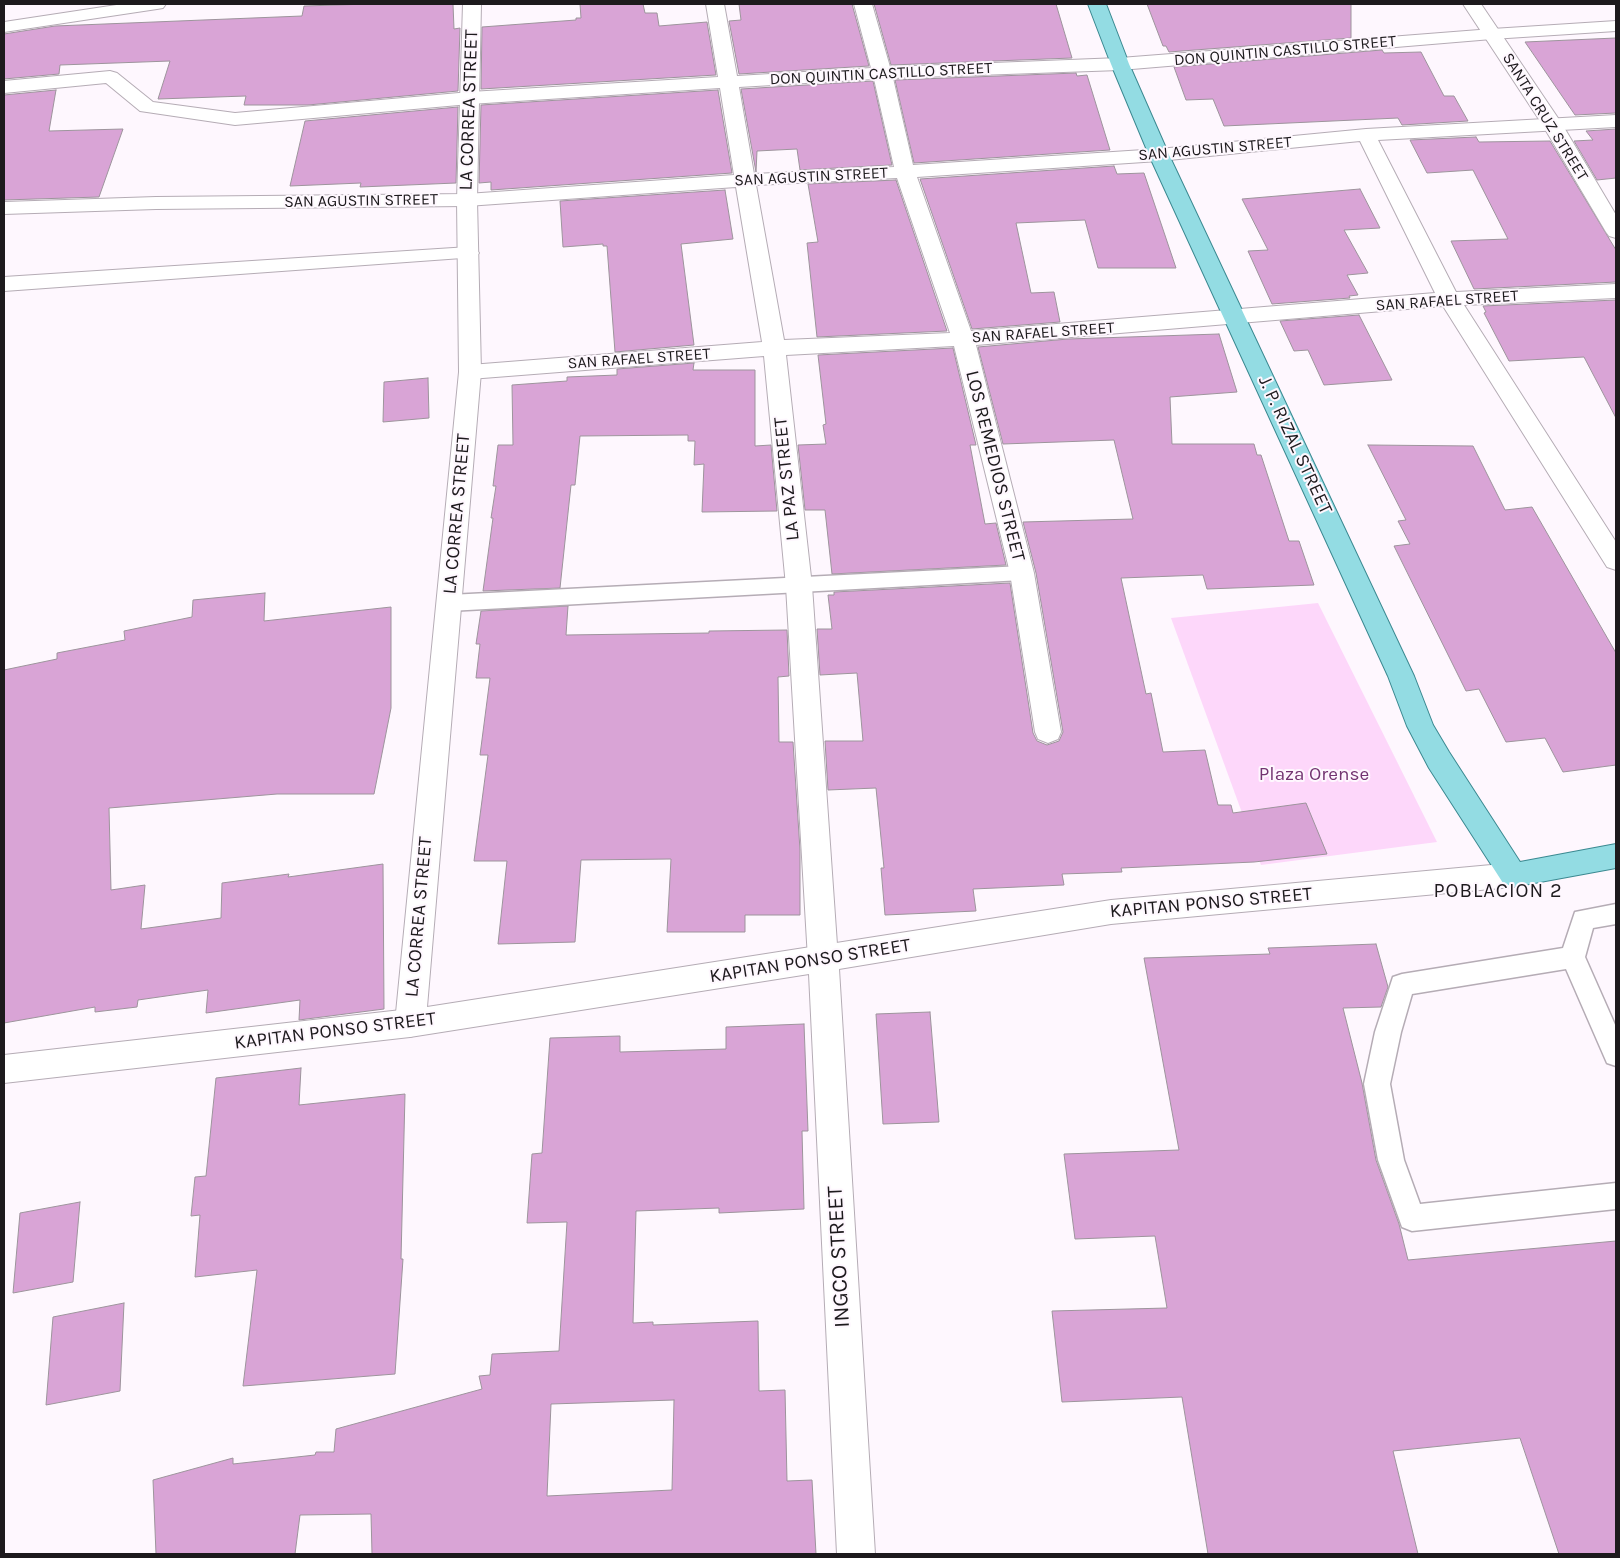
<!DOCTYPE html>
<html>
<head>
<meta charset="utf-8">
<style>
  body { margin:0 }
  #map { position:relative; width:1620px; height:1558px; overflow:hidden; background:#fef7fe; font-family:Karla,sans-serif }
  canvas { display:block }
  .frame { position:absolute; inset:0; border:5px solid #1d1a1d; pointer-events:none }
</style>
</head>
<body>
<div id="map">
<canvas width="1620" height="1558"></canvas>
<div class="frame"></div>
</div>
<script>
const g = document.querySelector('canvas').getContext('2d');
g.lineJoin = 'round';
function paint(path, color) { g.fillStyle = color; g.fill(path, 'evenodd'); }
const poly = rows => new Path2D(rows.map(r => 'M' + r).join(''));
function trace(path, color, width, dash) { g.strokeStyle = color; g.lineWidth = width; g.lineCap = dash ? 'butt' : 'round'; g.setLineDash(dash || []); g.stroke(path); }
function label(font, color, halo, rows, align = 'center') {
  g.font = font + ' Karla,sans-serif'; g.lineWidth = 4; g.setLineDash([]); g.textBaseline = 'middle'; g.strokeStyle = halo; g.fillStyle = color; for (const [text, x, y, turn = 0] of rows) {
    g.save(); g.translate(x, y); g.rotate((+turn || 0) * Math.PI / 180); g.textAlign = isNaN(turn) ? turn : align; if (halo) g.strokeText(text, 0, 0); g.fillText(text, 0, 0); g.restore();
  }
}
const green = poly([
  [1318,603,1437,842,1261,865,1171,618]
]);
const building = poly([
  [369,4,453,4,454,29,460,28,458,91,308,105,244,105,246,96,158,99,170,61,60,65,59,74,4,79,4,34,55,26,302,16,304,6,369,4],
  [580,4,643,4,645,13,657,13,659,26,707,22,716,75,481,89,482,27,576,20,576,18,581,18,580,4],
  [739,4,852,4,869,66,739,74,729,21,741,20,739,4],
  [874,4,1056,4,1072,58,891,65,874,4],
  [1147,4,1351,4,1351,38,1169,52,1166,46,1163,46,1147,4],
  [1616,38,1616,113,1575,115,1525,42,1616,38],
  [1382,50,1384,53,1421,52,1444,96,1454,96,1468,121,1402,125,1398,118,1224,126,1213,99,1186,100,1174,67,1382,50],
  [1076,73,1077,76,1087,75,1110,150,914,163,895,80,1076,73],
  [873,81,892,165,800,170,797,149,757,151,756,172,741,89,873,81],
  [56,90,49,131,123,129,99,197,4,200,4,95,56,90],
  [718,90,732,173,491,190,491,182,479,183,481,105,718,90],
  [458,107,456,183,360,187,361,183,290,186,305,121,458,107],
  [1616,129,1616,178,1597,180,1574,141,1593,140,1586,131,1616,129],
  [1476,137,1479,142,1550,141,1616,250,1616,282,1474,289,1451,241,1508,239,1473,170,1427,173,1410,140,1476,137],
  [1114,166,1117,174,1144,173,1176,268,1098,268,1085,220,1016,223,1031,293,1054,292,1060,322,972,329,920,179,1114,166],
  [896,180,947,331,817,337,807,243,818,242,808,184,896,180],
  [1360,189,1380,228,1344,230,1368,273,1347,275,1358,295,1349,296,1350,298,1272,304,1248,251,1268,250,1242,199,1360,189],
  [725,190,733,239,681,244,694,345,615,352,607,246,603,246,603,244,563,247,560,201,725,190],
  [1616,300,1616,418,1584,357,1509,361,1484,313,1486,312,1483,306,1616,300],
  [1359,315,1392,380,1324,385,1308,350,1294,351,1280,321,1359,315],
  [1219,334,1237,392,1170,397,1172,444,1254,444,1257,455,1261,455,1289,541,1299,541,1314,585,1207,589,1203,575,1121,578,1146,694,1151,693,1163,752,1205,750,1218,805,1231,805,1233,813,1306,803,1327,854,1254,862,1121,868,1122,872,1062,874,1064,885,973,889,976,911,885,915,881,868,884,868,876,788,828,790,825,741,863,741,857,673,820,675,817,629,832,629,828,595,834,595,834,592,1010,583,1033,733,1037,741,1047,745,1059,741,1063,732,1036,573,1023,522,1133,519,1114,440,1003,444,978,347,1068,339,1219,334],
  [953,348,976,445,970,445,985,524,996,523,1006,565,832,574,825,510,805,510,798,445,826,444,823,425,826,424,818,355,953,348],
  [694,363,693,370,755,370,755,446,771,445,777,511,702,512,704,464,694,465,695,441,688,441,688,435,580,436,575,485,571,485,560,588,483,591,493,518,491,518,496,486,493,486,498,445,513,445,512,385,567,381,567,377,617,375,617,369,694,363],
  [428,378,429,418,383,422,384,382,428,378],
  [1368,445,1473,446,1505,510,1532,507,1616,653,1616,765,1563,772,1545,738,1506,742,1479,689,1466,691,1394,546,1410,544,1398,521,1406,520,1368,445],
  [265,593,264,621,391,607,391,708,374,794,277,794,109,808,111,890,145,885,141,929,221,918,222,883,289,874,288,877,383,864,384,1009,299,1020,300,1000,206,1013,208,990,138,1000,137,1007,95,1012,95,1007,4,1023,4,670,57,659,57,653,125,640,124,631,192,617,193,600,265,593],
  [568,606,566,635,709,633,709,631,787,630,789,676,778,677,779,742,793,742,800,850,800,915,745,915,745,932,667,932,671,859,581,860,575,942,498,944,507,861,474,861,488,755,480,755,490,678,476,678,480,644,476,644,481,611,568,606],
  [1376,944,1388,987,1381,1007,1343,1008,1362,1083,1376,1160,1399,1224,1408,1260,1616,1241,1616,1554,1559,1554,1520,1438,1393,1451,1418,1554,1208,1554,1182,1397,1062,1402,1052,1311,1167,1308,1155,1236,1075,1239,1064,1154,1179,1150,1144,958,1270,954,1268,948,1376,944],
  [930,1012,939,1122,883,1124,876,1014,930,1012],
  [804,1024,808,1131,802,1131,804,1209,719,1213,719,1208,636,1211,633,1323,653,1322,653,1325,758,1321,759,1391,785,1390,787,1481,812,1480,816,1554,372,1554,371,1514,300,1515,295,1554,156,1554,153,1480,233,1458,233,1464,315,1455,316,1452,334,1452,336,1429,482,1389,479,1376,490,1375,492,1354,559,1351,567,1222,527,1223,532,1154,542,1153,550,1038,620,1036,620,1052,726,1049,726,1027,804,1024],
  [674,1400,672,1490,547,1496,551,1404,674,1400],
  [301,1068,299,1105,405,1094,401,1259,403,1259,395,1374,243,1386,257,1270,195,1277,200,1215,191,1216,195,1177,206,1176,216,1078,301,1068],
  [80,1202,73,1282,13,1293,20,1213,80,1202],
  [124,1303,120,1391,46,1405,53,1317,124,1303]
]);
const service = poly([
  [1022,566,1029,568,1032,573,1029,578,1022,580,449,611,442,608,439,603,442,598,449,595,1022,566],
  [1616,904,1616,924,1593,928,1585,957,1616,1027,1616,1066,1607,1063,1566,969,1412,994,1401,1032,1390,1084,1404,1160,1420,1204,1616,1183,1616,1209,1412,1231,1402,1227,1378,1160,1364,1084,1375,1032,1393,977,1402,974,1563,948,1575,912,1616,904]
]);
const minor = poly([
  [123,4,166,4,163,8,157,9,4,32,4,22,123,4],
  [706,4,724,4,737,76,871,68,854,4,872,4,890,67,1120,58,1492,29,1616,21,1616,31,1492,39,1120,70,893,78,913,165,1159,149,1366,129,1616,115,1616,127,1378,140,1456,292,1616,284,1616,298,1464,305,1616,542,1616,570,1607,567,1443,306,976,345,1034,573,1061,732,1058,739,1048,743,1038,739,1035,732,1010,573,954,346,786,355,812,586,838,959,834,968,823,972,812,968,808,959,786,586,764,356,470,379,462,377,459,372,462,367,470,365,762,342,736,187,467,206,156,209,4,214,4,202,156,197,467,194,734,175,720,88,470,104,235,125,140,111,106,83,4,93,4,81,110,71,117,73,153,102,235,113,470,92,718,77,706,4],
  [874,79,894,167,754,174,739,87,874,79],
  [1360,141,1435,293,971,331,917,177,1159,161,1360,141],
  [897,178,950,333,784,340,756,185,897,178],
  [469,247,476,249,479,253,476,257,4,291,4,277,469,247],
  [410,1009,421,1013,425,1023,421,1033,410,1037,4,1083,4,1055,410,1009]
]);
const tertiary = poly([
  [463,4,481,4,477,200,481,372,427,1007,1111,900,1513,863,1523,867,1527,875,1523,883,1513,887,1111,924,839,969,875,1554,837,1554,809,974,410,1037,399,1033,395,1023,459,372,457,200,463,4],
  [1463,4,1481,4,1562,124,1616,215,1616,238,1609,236,1606,232,1542,124,1463,4]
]);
const primary = poly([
  [1088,4,1106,4,1129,64,1169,155,1414,676,1433,725,1449,752,1520,862,1616,844,1616,868,1513,887,1503,883,1429,768,1407,726,1388,676,1149,155,1111,64,1088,4]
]);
const farStreetnames = [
  ["DON QUINTIN CASTILLO STREET",1285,51,-5],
  ["DON QUINTIN CASTILLO STREET",881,74,-3],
  ["SANTA CRUZ STREET",1545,117,58],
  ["SAN AGUSTIN STREET",1215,149,-5],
  ["SAN AGUSTIN STREET",811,177,-3],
  ["SAN AGUSTIN STREET",361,201,-1],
  ["SAN RAFAEL STREET",1447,301,-4],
  ["SAN RAFAEL STREET",1043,333,-4],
  ["SAN RAFAEL STREET",639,359,-4]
];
const streetNames = [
  ["LA CORREA STREET",469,110,-88],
  ["J. P. RIZAL STREET",1295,445,65],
  ["LOS REMEDIOS STREET",995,466,76],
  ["LA PAZ STREET",787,479,-96],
  ["LA CORREA STREET",457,514,-85],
  ["KAPITAN PONSO STREET",1211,903,-5],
  ["LA CORREA STREET",419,917,-85],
  ["KAPITAN PONSO STREET",810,961,-9],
  ["KAPITAN PONSO STREET",335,1031,-7]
];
const parkNames = [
  ["Plaza Orense",1314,775]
];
const neighbourhoodNames = [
  ["POBLACION 2",1498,891]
];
const nearStreetnames = [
  ["INGCO STREET",839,1257,-93]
];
paint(green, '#fdd7fa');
paint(building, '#d9a4d6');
trace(building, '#9d949c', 1);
trace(service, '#b5acb5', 3);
trace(minor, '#b5acb5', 2);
trace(tertiary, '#b5acb5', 2);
trace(primary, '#3b8991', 2);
paint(service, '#fff');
paint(minor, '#fff');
paint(tertiary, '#fff');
paint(primary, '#93dce3');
label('16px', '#1d1a1d', '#fef7fe', farStreetnames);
label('19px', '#1d1a1d', '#fef7fe', streetNames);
label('19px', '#733471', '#fef7fe', parkNames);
g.letterSpacing = '1px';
label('20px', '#1d1a1d', '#fef7fe', neighbourhoodNames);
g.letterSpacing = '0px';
label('22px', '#1d1a1d', '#fef7fe', nearStreetnames);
</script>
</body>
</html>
